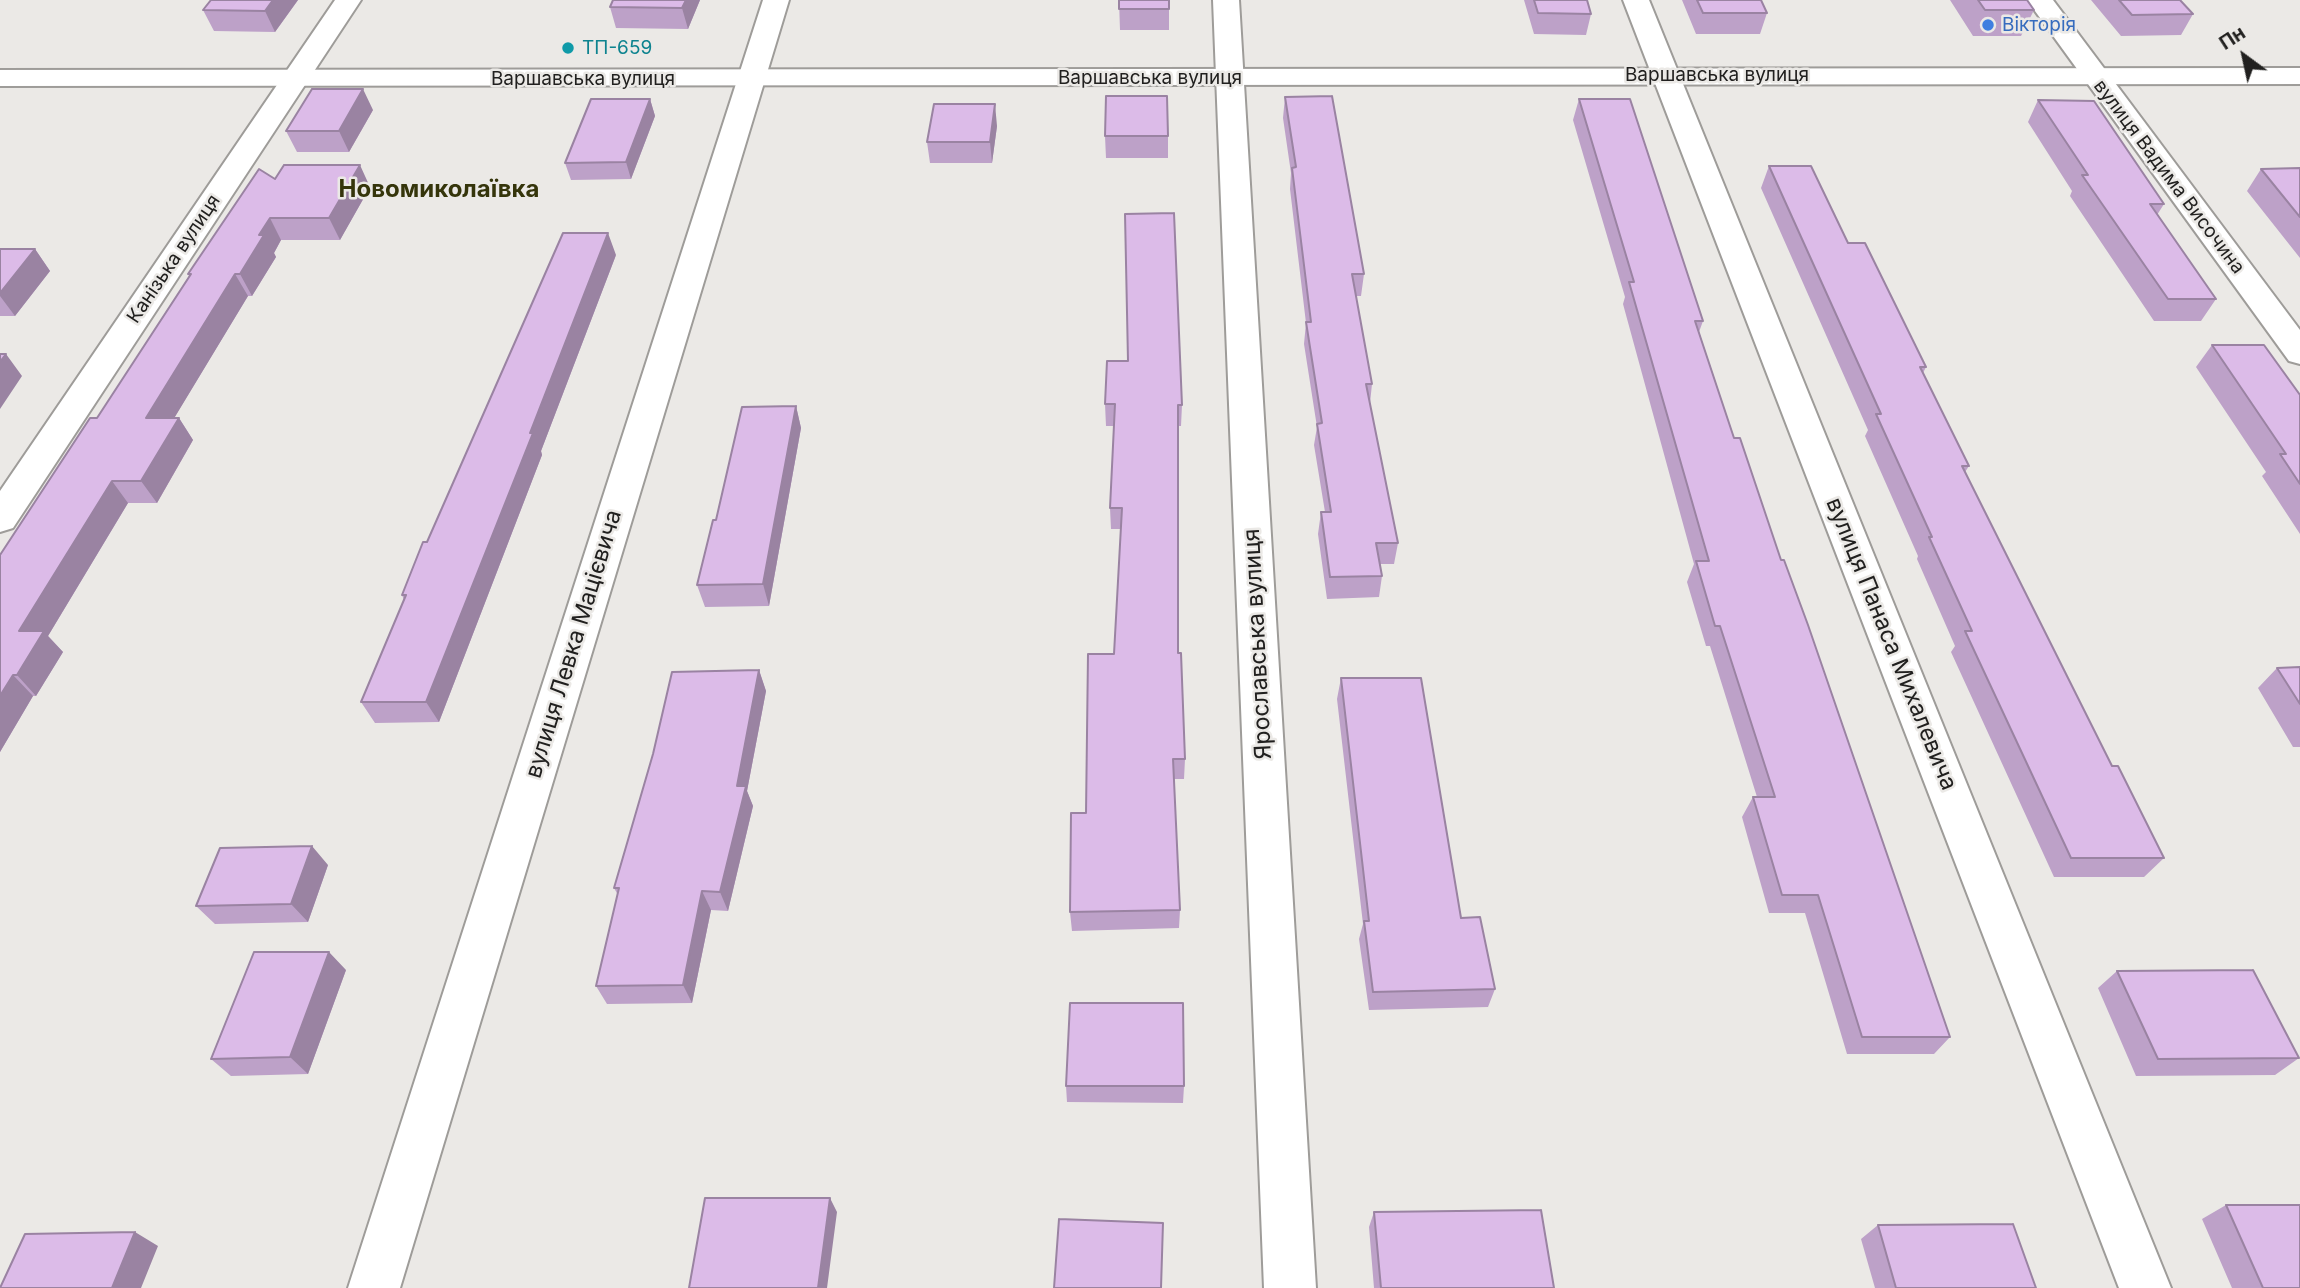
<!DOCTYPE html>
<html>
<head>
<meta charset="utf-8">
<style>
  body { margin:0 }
  #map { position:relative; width:2300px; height:1288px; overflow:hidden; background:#ebe9e6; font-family:Inter,sans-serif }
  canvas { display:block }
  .north { position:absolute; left:2209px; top:21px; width:70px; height:70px; -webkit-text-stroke:5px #ebe9e6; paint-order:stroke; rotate:327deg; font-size:19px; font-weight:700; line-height:28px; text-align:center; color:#21201f }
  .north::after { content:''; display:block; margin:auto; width:24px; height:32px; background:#21201f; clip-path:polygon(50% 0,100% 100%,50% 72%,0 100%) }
</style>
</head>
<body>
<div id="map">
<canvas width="2300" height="1288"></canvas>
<div class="north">Пн</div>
</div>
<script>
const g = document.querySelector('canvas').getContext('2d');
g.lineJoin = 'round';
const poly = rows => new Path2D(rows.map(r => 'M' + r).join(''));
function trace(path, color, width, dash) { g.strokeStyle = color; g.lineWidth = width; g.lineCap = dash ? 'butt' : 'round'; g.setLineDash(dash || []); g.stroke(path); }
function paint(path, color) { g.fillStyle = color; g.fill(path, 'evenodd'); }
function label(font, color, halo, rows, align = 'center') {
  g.font = font + ' Inter,sans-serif'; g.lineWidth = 5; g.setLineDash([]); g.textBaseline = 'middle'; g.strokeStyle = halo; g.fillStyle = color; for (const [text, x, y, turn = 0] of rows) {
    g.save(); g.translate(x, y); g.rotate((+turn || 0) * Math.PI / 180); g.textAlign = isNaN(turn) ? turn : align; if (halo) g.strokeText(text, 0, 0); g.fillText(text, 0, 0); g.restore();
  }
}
const minor = poly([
  [335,0,361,0,13,528,0,532,0,491,335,0],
  [763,0,789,0,400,1288,348,1288,763,0],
  [1213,0,1239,0,1316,1288,1264,1288,1213,0],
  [1623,0,1649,0,2171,1288,2119,1288,1623,0],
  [2027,0,2053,0,2300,330,2300,364,2289,361,2027,0]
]);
const tertiary = poly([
  [2300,68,2300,84,0,86,0,70,2300,68]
]);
const wall = poly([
  [211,0,298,0,275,32,214,31,203,10],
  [700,0,688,29,616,28,610,7],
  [1119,0,1169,0,1169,30,1120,30],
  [1524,0,1587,0,1591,14,1586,35,1534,34],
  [1682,0,1761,0,1767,13,1760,34,1696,34],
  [1950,0,2027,0,2034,10,2021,36,1973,36],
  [2091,0,2180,0,2193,14,2181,35,2121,36],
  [1285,97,1364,274,1361,296,1356,296,1372,384,1370,403,1398,543,1394,564,1380,564,1382,576,1379,597,1327,599,1318,534,1321,512,1325,512,1314,445,1317,427,1304,344,1306,323,1290,189,1291,173,1283,118],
  [650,99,655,116,631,179,571,180,565,163],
  [1579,99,1703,321,1699,332,1734,438,1781,560,1950,1037,1934,1054,1847,1054,1805,913,1769,913,1742,817,1753,797,1757,797,1710,646,1706,646,1687,582,1694,564,1623,304,1625,297,1573,120],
  [2038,100,2164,204,2157,215,2216,299,2201,321,2154,321,2070,196,2072,191,2028,122],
  [373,110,349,152,297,152,286,131],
  [997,126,992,163,930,163,927,142],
  [1105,136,1168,136,1168,158,1106,158],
  [1769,166,1848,243,1926,367,1923,373,1969,466,1965,472,2112,766,2164,858,2144,877,2054,877,1951,652,1955,646,1917,559,1918,556,1865,436,1868,430,1761,188],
  [2300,168,2300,258,2247,191,2261,169],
  [275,179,370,187,340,240,281,240,274,253,276,257,252,296,248,296,174,418,179,418,193,440,157,503,128,503,48,636,63,652,36,696,33,696,0,752,0,555,97,418,189,276,188,274],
  [0,249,35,249,50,271,15,316,0,316],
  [616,255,541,451,542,455,439,722,375,723,361,702,404,600,402,595,427,542],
  [2212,345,2300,395,2300,534,2262,476,2266,472,2196,367],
  [1105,404,1182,405,1181,426,1178,426,1178,653,1185,759,1184,779,1174,779,1180,910,1179,928,1072,931,1070,912,1086,813,1114,654,1121,529,1111,529,1110,508,1114,426,1106,426],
  [796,406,801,428,769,606,705,607,697,585,716,520],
  [2300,667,2300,747,2293,747,2258,688,2277,668],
  [759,670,766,691,747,791,753,806,728,911,711,910,692,1003,607,1004,596,986,618,895,614,888],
  [1341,678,1461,918,1495,989,1488,1007,1369,1010,1359,939,1363,924,1337,699],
  [328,865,308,922,215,924,196,906],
  [346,970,308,1074,231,1076,211,1059],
  [2117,971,2299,1058,2275,1075,2136,1076,2098,988],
  [1066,1086,1184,1086,1183,1103,1067,1102],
  [2226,1205,2300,1288,2232,1288,2202,1219],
  [1374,1212,1554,1288,1374,1288,1369,1227],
  [1878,1225,2036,1288,1875,1288,1861,1239]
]);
const shadedWall = poly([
  [273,0,298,0,275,32,265,11],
  [686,0,700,0,688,29,682,8],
  [363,89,373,110,349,152,339,131],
  [650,99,655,116,631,179,626,162],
  [995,104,997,126,992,163,990,142],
  [360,165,370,187,340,240,329,218],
  [270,218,281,240,274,253,276,257,252,296,240,274,259,235],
  [608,233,616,255,541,451,542,455,439,722,426,702,530,433],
  [35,249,50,271,15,316,0,296,0,293],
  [235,274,248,296,161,440,146,418],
  [6,354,22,376,0,409,0,362],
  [796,406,801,428,769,606,763,584],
  [179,418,193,440,157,503,141,481],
  [112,481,128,503,48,636,63,652,36,696,17,675,19,631],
  [759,670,766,691,747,791,753,806,728,911,720,892,737,786],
  [13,675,33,696,0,752,0,696],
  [312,846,328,865,308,922,291,904],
  [702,891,711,910,692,1003,683,985],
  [329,952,346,970,308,1074,290,1057],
  [830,1198,837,1212,827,1288,818,1288],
  [135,1232,158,1246,141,1288,112,1288]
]);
const building = poly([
  [211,0,273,0,265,11,203,10,211,0],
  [613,0,686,0,682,8,610,7,613,0],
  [1119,0,1169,0,1169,9,1119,9,1119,0],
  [1534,0,1587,0,1591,14,1538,13,1534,0],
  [1697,0,1761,0,1767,13,1703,13,1697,0],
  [1978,0,2027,0,2034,10,1985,10,1978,0],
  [2119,0,2180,0,2193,14,2132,15,2119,0],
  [312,89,363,89,339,131,286,131,312,89],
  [1106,96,1167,96,1168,136,1105,136,1106,96],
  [1332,96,1364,274,1352,274,1372,384,1366,384,1398,543,1376,543,1382,576,1330,577,1321,512,1331,512,1317,424,1322,423,1306,322,1311,322,1292,168,1296,167,1285,97,1332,96],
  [591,99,650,99,626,162,565,163,591,99],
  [1579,99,1630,99,1703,321,1695,321,1734,438,1740,438,1781,560,1784,560,1808,625,1950,1037,1862,1037,1818,895,1782,895,1753,797,1775,797,1720,626,1715,626,1696,561,1709,561,1629,282,1634,282,1579,99],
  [2038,100,2094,101,2164,204,2150,204,2216,299,2168,299,2082,175,2088,175,2038,100],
  [934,104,995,104,990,142,927,142,934,104],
  [284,165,360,165,329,218,270,218,259,235,264,235,240,274,235,274,146,418,179,418,141,481,112,481,19,631,44,631,17,675,13,675,0,696,0,555,90,418,97,418,191,274,188,274,259,169,275,179,284,165],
  [1769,166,1811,166,1848,243,1865,243,1926,367,1920,367,1969,466,1962,466,2112,766,2118,766,2164,858,2071,858,1965,631,1972,631,1929,537,1932,537,1876,414,1881,414,1769,166],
  [2300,168,2300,217,2261,169,2300,168],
  [1174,213,1182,405,1178,405,1178,653,1181,653,1185,759,1173,759,1180,910,1070,912,1071,813,1086,813,1088,654,1114,654,1122,508,1110,508,1115,404,1105,404,1107,361,1128,361,1125,214,1174,213],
  [563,233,608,233,530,433,533,433,426,702,361,702,406,595,402,595,423,542,427,542,563,233],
  [0,249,35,249,0,293,0,249],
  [2212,345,2264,345,2300,395,2300,484,2280,454,2286,454,2212,345],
  [0,354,6,354,0,362,0,354],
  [796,406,763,584,697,585,713,520,716,520,742,407,796,406],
  [2300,667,2300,704,2277,668,2300,667],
  [759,670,737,786,746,786,720,892,702,891,683,985,596,986,619,888,614,888,653,754,672,672,759,670],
  [1341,678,1421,678,1461,918,1480,917,1495,989,1373,992,1364,921,1369,921,1341,678],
  [312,846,291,904,196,906,220,848,312,846],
  [254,952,329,952,290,1057,211,1059,254,952],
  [2253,970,2299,1058,2158,1059,2117,971,2253,970],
  [1070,1003,1183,1003,1184,1086,1066,1086,1070,1003],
  [705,1198,830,1198,818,1288,689,1288,705,1198],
  [2226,1205,2300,1205,2300,1288,2263,1288,2226,1205],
  [1541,1210,1554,1288,1381,1288,1374,1212,1541,1210],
  [1059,1219,1163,1223,1161,1288,1054,1288,1059,1219],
  [2013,1224,2036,1288,1896,1288,1878,1225,2013,1224],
  [135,1232,112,1288,0,1288,25,1234,135,1232]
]);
const markers = [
  [1988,25,7,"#3f7fe0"],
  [568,48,7,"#0f9aa8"]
];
const farShopnames = [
  ["Вікторія",2002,25]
];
const farCulturenames = [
  ["ТП-659",582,48]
];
const farStreetnames = [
  ["Варшавська вулиця",1717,75],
  ["Варшавська вулиця",1150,78],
  ["Варшавська вулиця",583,79],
  ["вулиця Вадима Височина",2169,177,53],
  ["Канізька вулиця",174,259,-56]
];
const streetNames = [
  ["вулиця Левка Мацієвича",574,644,-73],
  ["Ярославська вулиця",1258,644,-93],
  ["вулиця Панаса Михалевича",1891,644,68]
];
const farDistrictnames = [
  ["Новомиколаївка",439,190]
];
trace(minor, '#9e9c99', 4);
trace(tertiary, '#9e9c99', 4);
paint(minor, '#fff');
paint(tertiary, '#fff');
paint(wall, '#bda1c8');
paint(shadedWall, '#9a83a2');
paint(building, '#dcbbe8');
trace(building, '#9a83a2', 2);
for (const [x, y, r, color] of markers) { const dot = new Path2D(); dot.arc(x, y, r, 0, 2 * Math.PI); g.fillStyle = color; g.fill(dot); trace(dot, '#ebe9e6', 2.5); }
label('19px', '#366cbe', '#ebe9e6', farShopnames, 'left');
label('19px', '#0d838f', '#ebe9e6', farCulturenames, 'left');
label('19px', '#21201f', '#ebe9e6', farStreetnames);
label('23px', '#21201f', '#ebe9e6', streetNames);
label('bold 24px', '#35350b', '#ebe9e6', farDistrictnames);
</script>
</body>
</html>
